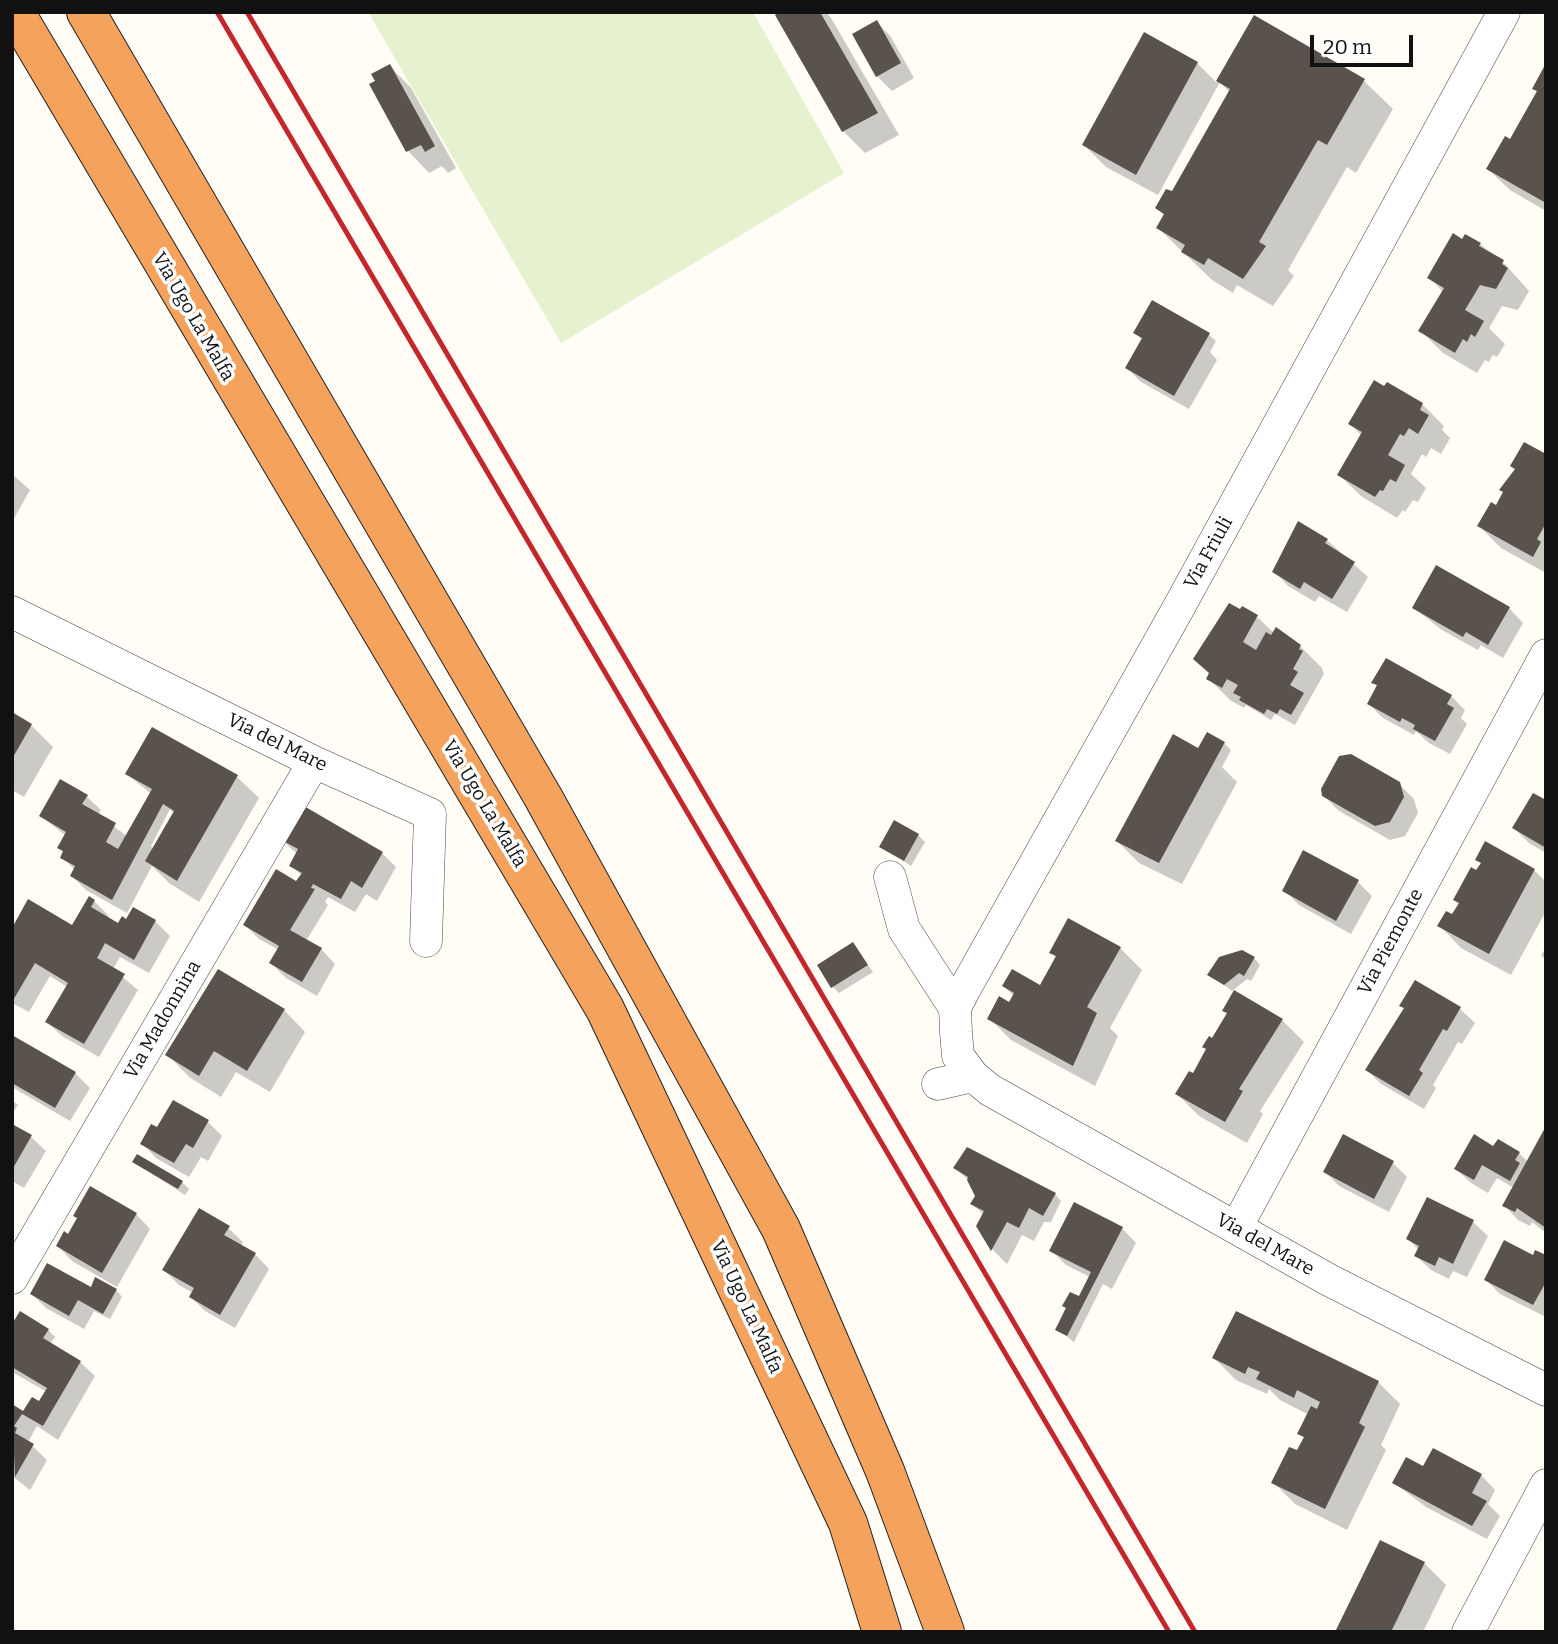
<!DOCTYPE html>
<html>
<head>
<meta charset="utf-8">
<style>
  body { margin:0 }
  #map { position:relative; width:1558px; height:1644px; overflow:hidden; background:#fffdf5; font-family:Bitter,serif }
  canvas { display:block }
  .frame { position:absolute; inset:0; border:14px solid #111; pointer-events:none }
  .scale { position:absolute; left:1310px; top:35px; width:103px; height:32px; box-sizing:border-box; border:4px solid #111; border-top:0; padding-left:9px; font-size:21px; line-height:24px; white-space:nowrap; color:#111; -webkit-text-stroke:5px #fff; paint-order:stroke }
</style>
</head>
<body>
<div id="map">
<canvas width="1558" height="1644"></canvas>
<div class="frame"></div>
<div class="scale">20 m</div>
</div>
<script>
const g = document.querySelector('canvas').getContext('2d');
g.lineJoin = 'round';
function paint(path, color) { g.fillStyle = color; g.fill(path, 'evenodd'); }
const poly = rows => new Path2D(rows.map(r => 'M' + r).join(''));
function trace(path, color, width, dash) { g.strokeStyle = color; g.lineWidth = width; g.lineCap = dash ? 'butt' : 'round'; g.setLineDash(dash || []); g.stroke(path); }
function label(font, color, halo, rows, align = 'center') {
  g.font = font + ' Bitter,serif'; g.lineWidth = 7; g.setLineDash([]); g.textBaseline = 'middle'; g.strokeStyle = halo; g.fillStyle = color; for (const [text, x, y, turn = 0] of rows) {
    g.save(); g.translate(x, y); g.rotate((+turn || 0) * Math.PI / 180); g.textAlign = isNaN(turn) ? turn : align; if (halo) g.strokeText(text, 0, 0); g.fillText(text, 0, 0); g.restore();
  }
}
const pitch = poly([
  [368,12,753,12,844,173,561,343]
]);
const shadow = poly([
  [782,12,826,12,831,18,899,135,865,153,843,131],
  [1255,18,1364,81,1393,109,1356,173,1347,167,1288,270,1294,276,1273,306,1237,285,1233,293,1212,280,1158,228,1165,216,1157,208,1172,193,1230,93,1220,82,1158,195,1106,167,1084,145,1197,63,1217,83],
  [877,22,891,37,914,78,892,91,877,76,854,35],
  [390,66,411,88,456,168,448,173,442,166,429,173,408,151,371,85],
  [1546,67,1546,211,1510,190,1488,169,1510,142,1538,93,1534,88],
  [1463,241,1480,244,1503,262,1529,291,1518,310,1502,306,1489,328,1505,344,1497,357,1493,355,1489,362,1485,360,1477,373,1443,353,1421,331,1443,292,1430,278],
  [1135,333,1209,335,1216,341,1210,352,1217,360,1189,409,1141,382,1127,368,1143,340],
  [1385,388,1422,404,1444,426,1442,430,1450,438,1441,454,1431,448,1426,457,1422,454,1411,474,1426,488,1418,502,1413,500,1405,512,1403,510,1397,518,1361,496,1339,475,1362,436,1350,424],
  [1546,456,1546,573,1501,548,1479,526,1496,507,1517,471,1512,466],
  [12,474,30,490,12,522],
  [1327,540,1368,577,1347,612,1319,596,1315,602,1288,586,1274,571],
  [1242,608,1257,617,1274,633,1300,646,1322,668,1324,674,1295,725,1275,714,1271,720,1246,705,1244,708,1230,700,1208,678],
  [1414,608,1509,608,1523,623,1503,658,1481,645,1478,650,1442,630],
  [1374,682,1451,696,1465,710,1461,718,1467,724,1450,754,1429,743,1416,731,1414,735,1383,718,1369,704,1378,687],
  [12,714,31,725,53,747,24,797,12,790],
  [152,729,237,777,259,798,199,902,169,883,152,866,127,913,86,890,72,876,75,870,62,857,65,853,59,847,66,836,41,816,86,796,101,810,98,815,127,836,151,794,127,774],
  [170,809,174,813,153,849,151,846],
  [1224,743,1231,750,1222,767,1237,782,1182,884,1139,863,1117,841,1206,755],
  [1399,784,1414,799,1418,813,1405,836,1390,840,1339,811,1324,796],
  [1546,804,1546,853,1529,843,1514,828],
  [918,835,925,842,911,866,881,846],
  [279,837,382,853,396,867,377,901,366,894,355,912,328,897,325,902,328,905,306,941,321,949,335,964,317,996,286,978,271,963,279,950,259,939,245,925,297,884,302,876,291,865,297,854],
  [1534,870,1546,882,1546,911,1511,975,1461,948,1440,926,1453,916,1460,905,1455,900,1477,873],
  [1358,882,1372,896,1351,934,1299,905,1284,890],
  [94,901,109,916,107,919,118,925,127,921,134,909,155,921,170,936,149,973,120,957,113,969,138,990,99,1057,62,1036,47,1022,67,987,50,976,29,1012,12,1003,12,931,73,927],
  [853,944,873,972,839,993,833,987],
  [1120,948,1142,970,1110,1028,1118,1036,1095,1086,1011,1040,989,1018,1010,1004,1014,996,1004,986,1041,987,1057,958,1051,952],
  [1546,948,1546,960,1541,955],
  [1254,958,1260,965,1251,981,1247,979,1232,991,1210,975],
  [1415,983,1460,1009,1475,1023,1462,1044,1458,1042,1433,1085,1436,1088,1424,1109,1381,1084,1367,1070,1406,1010,1402,1006],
  [284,1010,305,1032,270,1092,236,1072,221,1097,189,1077,168,1055],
  [1282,1020,1304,1042,1260,1111,1263,1114,1247,1143,1199,1116,1177,1094,1194,1075,1213,1041],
  [12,1037,75,1073,90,1088,70,1121,12,1087],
  [12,1100,18,1105,14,1111,12,1110],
  [208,1122,222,1136,208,1161,201,1157,189,1177,156,1158,142,1143,158,1129],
  [12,1126,31,1137,46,1151,24,1188,12,1181],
  [1546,1129,1546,1233,1532,1222,1530,1226,1518,1220,1504,1205,1514,1188,1497,1178,1488,1193,1471,1183,1456,1169,1494,1148,1519,1153,1528,1162],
  [134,1162,182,1182,189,1189,185,1195],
  [1393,1163,1407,1177,1389,1212,1339,1186,1325,1172],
  [956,1168,1055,1194,1061,1201,1051,1222,1044,1222,1034,1241,1022,1235,1007,1264,993,1250,978,1226,984,1215,972,1204,977,1196,969,1181],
  [136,1214,150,1229,117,1287,72,1261,58,1246,68,1236],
  [1473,1222,1488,1236,1467,1277,1453,1271,1449,1279,1431,1270,1416,1256,1419,1250,1408,1239],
  [228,1228,243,1242,241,1246,255,1254,269,1269,235,1328,205,1311,191,1297,193,1293,179,1285,164,1270],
  [1122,1228,1136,1243,1112,1289,1103,1284,1074,1342,1057,1329,1071,1294,1079,1299,1090,1277,1066,1265,1052,1251],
  [1534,1257,1546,1257,1546,1317,1500,1294,1486,1280],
  [91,1289,116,1290,122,1297,110,1319,94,1311,84,1329,46,1308,32,1294],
  [1237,1313,1378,1382,1400,1404,1381,1445,1386,1450,1347,1530,1295,1504,1273,1482,1298,1453,1305,1439,1300,1433,1309,1415,1280,1400,1269,1389,1267,1394,1236,1380,1214,1358],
  [12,1327,48,1330,55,1337,50,1344,80,1362,95,1376,58,1440,37,1426,28,1442,47,1460,30,1490,12,1476,12,1406,22,1412,40,1403,47,1392,12,1372],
  [1422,1467,1481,1475,1495,1490,1488,1504,1500,1516,1487,1539,1426,1507,1394,1483],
  [1424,1563,1446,1585,1423,1632,1337,1632]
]);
const building = poly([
  [779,12,820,12,878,113,842,132,775,15],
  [1254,15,1365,79,1327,145,1318,140,1259,242,1266,246,1243,279,1208,258,1204,265,1181,252,1185,245,1156,228,1164,214,1155,208,1166,189,1172,191,1230,89,1216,81],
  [877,20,901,63,876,77,852,34],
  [1144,32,1198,62,1136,175,1082,145],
  [1546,63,1546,203,1486,169,1505,136,1510,139,1537,91,1532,89],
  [390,64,435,146,425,152,421,145,406,152,369,84,375,81,371,74],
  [1453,233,1462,239,1465,234,1481,243,1479,246,1504,260,1502,264,1508,268,1496,289,1480,285,1465,310,1484,321,1475,337,1471,334,1467,342,1463,339,1455,353,1418,331,1444,288,1427,278],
  [1152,300,1210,333,1174,396,1125,368,1142,338,1133,333],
  [1374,380,1384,386,1387,382,1423,403,1420,410,1429,415,1418,434,1409,428,1404,436,1400,434,1388,455,1405,465,1396,482,1390,479,1383,491,1380,490,1375,497,1337,475,1362,432,1348,424],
  [1524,442,1546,454,1546,523,1537,539,1541,542,1533,557,1477,526,1491,502,1496,505,1503,492,1499,490,1515,469,1510,466],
  [1298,521,1328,539,1325,543,1355,562,1332,599,1304,582,1300,589,1272,572],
  [1436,565,1510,607,1488,645,1466,632,1463,637,1412,608],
  [1229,603,1240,609,1242,606,1258,615,1243,642,1256,650,1266,632,1271,635,1276,627,1301,645,1299,649,1303,651,1293,669,1298,672,1290,685,1304,693,1291,715,1280,709,1277,714,1267,709,1264,714,1239,700,1241,697,1233,693,1238,685,1227,679,1222,688,1206,679,1209,673,1193,659],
  [1386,658,1452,695,1447,704,1454,708,1435,741,1413,729,1415,725,1402,718,1400,722,1367,704,1377,685,1371,683],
  [12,712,32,724,12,759],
  [152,727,238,775,177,881,145,861,174,811,163,804,112,900,70,876,75,866,60,858,63,851,57,848,66,832,39,816,60,779,88,795,82,804,116,823,106,842,118,849,152,789,125,774],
  [1207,732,1225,742,1159,863,1115,841,1173,734,1198,748],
  [1351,754,1400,782,1404,797,1390,822,1375,826,1322,796,1321,789,1339,756],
  [1533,793,1546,800,1546,848,1512,828],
  [297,802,383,852,362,888,351,881,341,899,313,884,311,888,315,889,290,930,322,948,302,982,269,963,279,946,243,925,276,869,296,881,302,873,289,866,298,849,276,837],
  [894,820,919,834,904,861,879,847],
  [1485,841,1535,869,1489,954,1437,926,1446,911,1452,914,1459,903,1453,900,1471,867,1476,870,1481,863,1475,860],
  [1303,850,1359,880,1336,921,1282,891],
  [89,896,95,900,91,907,118,923,122,916,126,919,133,907,156,920,134,960,105,943,97,958,125,974,84,1044,45,1022,68,983,35,963,12,1002,12,928,28,899,72,925],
  [1068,918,1121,947,1087,1007,1097,1013,1073,1066,987,1019,999,996,1009,1002,1014,993,1002,986,1012,969,1040,985,1056,956,1049,953],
  [853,942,868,965,831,988,817,965],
  [1242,950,1255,957,1244,976,1239,973,1224,985,1207,975,1219,957],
  [218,969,285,1009,247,1071,214,1051,199,1076,165,1055],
  [1415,980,1461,1007,1447,1031,1443,1029,1419,1070,1423,1073,1409,1096,1365,1070,1404,1008,1399,1006],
  [1234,990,1283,1019,1239,1089,1243,1091,1225,1122,1175,1094,1189,1071,1193,1073,1206,1049,1202,1047,1209,1036,1212,1038,1227,1013,1222,1011],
  [12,1035,76,1072,55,1108,12,1083],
  [173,1100,209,1120,193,1148,186,1144,174,1163,140,1144,151,1124,157,1127],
  [12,1124,32,1135,12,1170],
  [1546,1126,1546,1228,1517,1208,1515,1212,1502,1206],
  [1343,1134,1394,1161,1374,1199,1323,1172],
  [1474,1134,1493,1146,1498,1139,1520,1152,1515,1160,1520,1163,1510,1181,1482,1165,1474,1180,1454,1169],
  [967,1147,1056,1193,1043,1216,1029,1208,1019,1228,1007,1222,991,1251,976,1226,984,1211,970,1204,975,1196,967,1180,968,1177,953,1168],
  [137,1154,183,1181,178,1189,132,1162],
  [90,1186,137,1213,102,1273,56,1246,64,1231,68,1234,77,1218,73,1216],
  [1427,1197,1474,1220,1453,1264,1439,1257,1435,1266,1414,1256,1419,1246,1406,1239],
  [1074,1202,1123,1227,1067,1336,1055,1330,1066,1308,1062,1306,1070,1292,1079,1296,1091,1272,1049,1251],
  [199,1208,230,1226,224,1235,256,1253,220,1315,189,1297,194,1288,162,1270],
  [1504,1240,1533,1255,1535,1250,1546,1255,1546,1282,1533,1305,1484,1280],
  [47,1263,91,1287,95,1277,117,1289,103,1314,78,1300,69,1316,30,1294],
  [20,1311,49,1329,43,1338,81,1361,43,1426,22,1414,14,1426,17,1428,15,1433,34,1444,15,1477,12,1404,23,1411,32,1397,39,1401,47,1388,12,1367,12,1324],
  [1236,1311,1379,1381,1359,1423,1365,1427,1325,1509,1271,1483,1289,1447,1297,1450,1304,1437,1297,1434,1311,1406,1317,1409,1320,1402,1297,1390,1294,1398,1256,1379,1260,1372,1248,1367,1245,1374,1212,1358],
  [1433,1448,1482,1474,1472,1493,1487,1501,1472,1526,1392,1483,1406,1457,1423,1466],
  [1380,1540,1425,1562,1391,1632,1335,1632]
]);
const street = poly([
  [1504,12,1179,607,963,992,955,1008,956,1032,958,1056,973,1076,990,1090,1329,1280,1546,1390],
  [12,612,314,762,430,814,426,941],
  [890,877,904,929,955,1008],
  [938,1084,973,1076],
  [1236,1228,1546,655],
  [12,1278,314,762],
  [1468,1632,1546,1485]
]);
const highway = poly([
  [15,12,605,1009,848,1523,882,1632],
  [86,12,543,797,781,1229,885,1471,945,1632]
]);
const rail = poly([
  [217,12,1169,1632],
  [247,12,1195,1632]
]);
const streetNames = [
  ["Via Ugo La Malfa",193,317,60],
  ["Via Friuli",1209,553,-61],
  ["Via del Mare",277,743,26],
  ["Via Ugo La Malfa",484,804,59],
  ["Via Piemonte",1391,942,-62],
  ["Via Madonnina",163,1020,-60],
  ["Via del Mare",1265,1245,29],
  ["Via Ugo La Malfa",746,1307,65]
];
paint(pitch, '#e6f2cf');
paint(shadow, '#0003');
paint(building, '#5a524d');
trace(street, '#444', 33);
trace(highway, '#222', 40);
trace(street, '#fff', 32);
trace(highway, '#f5a25d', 38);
trace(rail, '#c4262e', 5);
label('19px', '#111', '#fff', streetNames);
</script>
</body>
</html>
